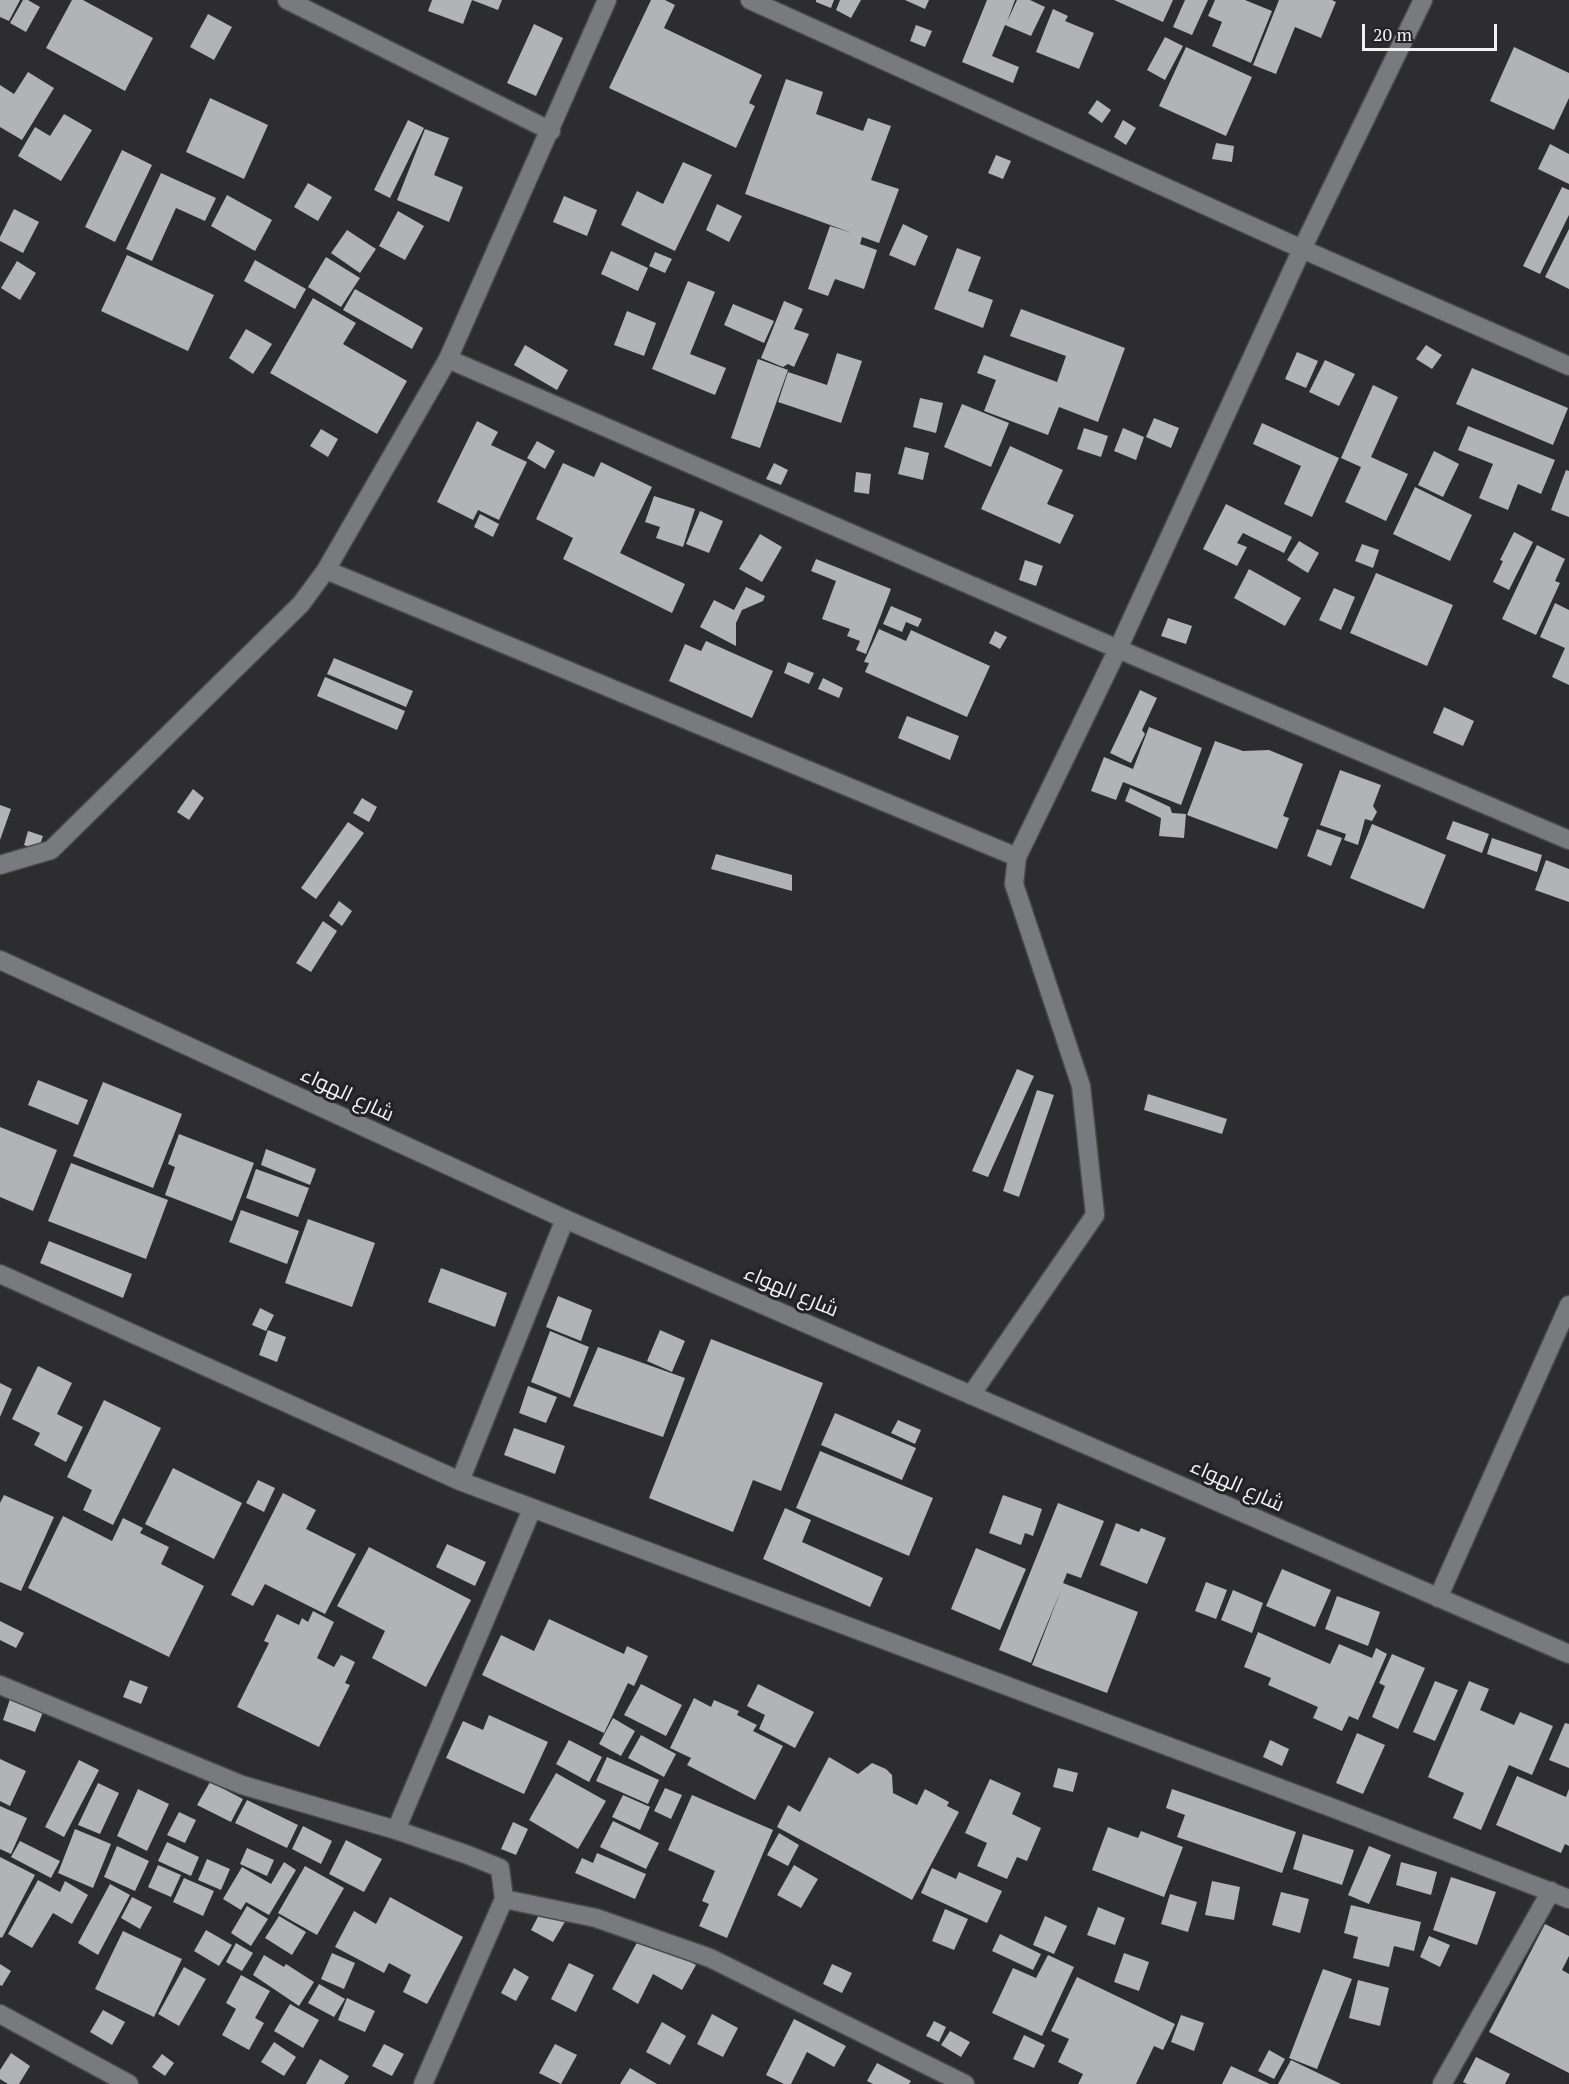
<!DOCTYPE html>
<html>
<head>
<meta charset="utf-8">
<style>
  body { margin:0 }
  #map { position:relative; width:1569px; height:2084px; overflow:hidden; background:#2d2d2f; font-family:"PT Serif",serif }
  canvas { display:block }
  .scale { position:absolute; left:1362px; top:24px; width:135px; height:27px; box-sizing:border-box; border:3px solid #f2f2f3; border-top:0; padding-left:8px; font-size:18px; line-height:21px; white-space:nowrap; color:#f2f2f3; -webkit-text-stroke:4px #232326; paint-order:stroke }
</style>
</head>
<body>
<div id="map">
<canvas width="1569" height="2084"></canvas>
<div class="scale">20 m</div>
</div>
<script>
const g = document.querySelector('canvas').getContext('2d');
g.lineJoin = 'round';
function paint(path, color) { g.fillStyle = color; g.fill(path, 'evenodd'); }
const poly = rows => new Path2D(rows.map(r => 'M' + r).join(''));
function trace(path, color, width, dash) { g.strokeStyle = color; g.lineWidth = width; g.lineCap = dash ? 'butt' : 'round'; g.setLineDash(dash || []); g.stroke(path); }
function label(font, color, halo, rows, align = 'center') {
  g.font = font + ' "PT Serif",Cairo,serif'; g.lineWidth = 6; g.setLineDash([]); g.textBaseline = 'middle'; g.strokeStyle = halo; g.fillStyle = color; for (const [text, x, y, turn = 0] of rows) {
    g.save(); g.translate(x, y); g.rotate((+turn || 0) * Math.PI / 180); g.textAlign = isNaN(turn) ? turn : align; if (halo) g.strokeText(text, 0, 0); g.fillText(text, 0, 0); g.restore();
  }
}
const building = poly([
  [0,0,20,0,9,21,0,17],
  [23,0,28,0,40,7,26,32,10,23],
  [72,0,83,0,153,38,125,91,46,48],
  [432,0,502,0,498,10,472,0,463,24,428,11],
  [651,0,665,0,675,5,664,28,762,75,749,103,755,106,736,148,609,88],
  [816,0,834,0,831,8,816,2],
  [840,0,861,0,851,18,836,10],
  [905,0,929,0,925,9],
  [987,0,1015,0,1007,22,1017,0,1030,0,1045,7,1031,36,1005,25,992,56,1019,67,1013,83,962,62],
  [1114,0,1173,0,1163,22],
  [1185,0,1208,0,1192,35,1173,27],
  [1215,0,1245,0,1272,11,1251,63,1212,46,1222,22,1208,16],
  [1279,0,1332,0,1336,2,1321,38,1295,27,1276,74,1253,65],
  [1053,9,1068,16,1065,21,1094,33,1079,69,1036,52],
  [208,14,232,27,214,60,190,47],
  [534,24,563,38,536,96,507,83],
  [916,25,932,31,925,47,910,41],
  [1165,37,1183,46,1165,80,1147,70],
  [1186,47,1252,77,1226,136,1159,106],
  [1514,47,1569,73,1569,98,1554,130,1490,101],
  [28,72,54,88,22,140,0,127,0,85,14,94],
  [786,79,823,92,816,114,863,131,868,118,891,126,871,180,899,189,879,243,862,237,860,244,877,250,864,289,835,279,828,296,808,289,830,226,852,233,745,194],
  [210,98,268,125,244,179,186,152],
  [1097,100,1111,110,1102,123,1088,113],
  [64,114,92,130,61,181,18,156,35,127,50,136],
  [408,120,424,128,390,198,374,190],
  [1123,120,1136,128,1126,145,1114,137],
  [425,129,449,138,434,175,463,187,449,222,397,200],
  [1216,143,1234,146,1232,162,1212,159],
  [1550,144,1569,154,1569,184,1538,169],
  [122,150,152,165,115,242,85,227],
  [996,155,1011,161,1003,179,988,173],
  [683,162,712,175,675,251,621,225,637,191,663,204],
  [161,173,216,198,205,221,176,208,152,261,126,249],
  [308,183,332,197,318,221,294,207],
  [1562,187,1569,190,1569,215,1540,274,1523,266],
  [227,195,272,220,255,251,211,226],
  [564,196,597,210,587,236,553,222],
  [717,204,742,216,729,242,706,230],
  [14,209,39,222,23,253,0,241,0,237],
  [398,211,424,226,405,260,379,246],
  [903,224,928,236,915,266,889,255],
  [1569,229,1569,289,1545,277],
  [347,230,376,249,360,273,331,253],
  [957,248,981,257,968,291,993,300,983,328,934,309],
  [611,251,648,268,638,291,601,274],
  [655,252,672,259,665,273,649,266],
  [127,255,214,295,188,351,101,311],
  [326,257,360,278,341,307,308,287],
  [255,260,306,289,295,309,244,281],
  [17,261,36,273,20,300,1,288],
  [688,281,715,292,690,354,726,368,715,395,652,369],
  [355,289,423,328,412,349,343,310],
  [313,298,356,323,343,344,407,381,377,434,270,373],
  [784,301,803,309,794,329,809,334,794,367,788,364,783,367,761,358],
  [733,304,774,321,764,343,724,325],
  [1021,309,1125,348,1098,422,1059,407,1048,435,984,411,996,380,977,373,984,355,1057,382,1066,356,1010,336],
  [627,311,656,323,644,356,614,345],
  [246,329,272,344,253,374,229,358],
  [525,345,568,370,557,390,514,365],
  [1426,345,1442,355,1432,369,1416,359],
  [1297,352,1318,361,1306,388,1285,379],
  [837,353,862,361,841,423,778,402,788,372,827,385],
  [758,359,788,370,760,448,731,438],
  [1325,360,1355,374,1339,406,1309,392],
  [1472,368,1568,408,1553,445,1456,404],
  [1373,385,1398,397,1371,457,1408,474,1386,521,1345,502,1361,467,1341,458],
  [920,398,943,403,936,433,913,427],
  [962,404,1009,423,991,467,944,447],
  [1154,418,1179,428,1171,448,1146,437],
  [477,421,498,432,491,445,527,462,499,520,478,510,473,520,437,502],
  [1262,423,1339,458,1312,517,1284,504,1301,466,1253,444],
  [1468,426,1555,460,1541,494,1518,484,1508,510,1479,498,1493,464,1458,450],
  [1084,428,1108,436,1101,457,1077,449],
  [1123,428,1144,437,1136,460,1114,451],
  [321,429,338,439,328,457,310,446],
  [537,441,555,451,545,469,527,458],
  [1010,446,1063,470,1047,504,1074,515,1060,544,981,509],
  [905,447,929,453,923,480,898,474],
  [1434,451,1459,464,1443,497,1418,485],
  [601,462,652,487,620,553,685,584,672,613,563,559,573,538,536,519,563,463,594,477],
  [774,463,788,470,781,485,766,479],
  [1566,470,1569,471,1569,517,1551,510],
  [856,472,871,474,869,494,854,492],
  [1415,487,1472,515,1450,561,1393,534],
  [654,496,695,509,683,547,656,538,660,527,645,522],
  [1226,504,1292,537,1284,553,1243,533,1237,543,1247,547,1237,566,1203,549],
  [700,511,723,521,709,553,686,544],
  [480,514,499,524,493,537,474,527],
  [1514,532,1533,542,1509,590,1493,582,1503,561,1500,560],
  [760,534,782,547,762,582,739,569],
  [1299,541,1319,553,1308,573,1287,560],
  [1362,544,1379,550,1373,568,1355,561],
  [1537,545,1565,559,1555,581,1560,583,1536,635,1502,619],
  [816,559,891,589,866,654,856,650,860,641,847,636,850,629,822,619,836,581,811,571],
  [1025,560,1043,566,1036,586,1019,580],
  [1249,569,1301,598,1285,626,1234,598],
  [1376,573,1453,605,1427,666,1350,633],
  [746,587,765,596,763,601,742,610,736,623,736,646,700,627,714,600,734,610],
  [1334,588,1355,597,1341,630,1319,620],
  [1555,603,1569,610,1569,685,1552,677,1565,648,1540,637],
  [891,606,922,619,918,627,906,622,902,632,883,624],
  [1168,618,1192,626,1186,644,1161,636],
  [879,629,906,641,911,630,990,666,967,717,865,672,869,663,864,662],
  [995,631,1007,637,1000,649,989,643],
  [706,641,773,671,752,718,669,681,685,644,701,651],
  [334,658,413,691,406,707,327,674],
  [788,662,814,673,809,684,784,673],
  [325,677,405,711,397,730,317,696],
  [823,678,843,688,839,698,818,689],
  [1140,690,1157,698,1142,730,1145,734,1131,763,1110,753],
  [1444,707,1474,721,1463,746,1433,733],
  [907,716,959,736,950,760,898,738],
  [1149,727,1202,748,1181,805,1123,782,1116,800,1091,791,1104,757,1133,769],
  [1215,741,1243,751,1269,750,1303,764,1283,816,1289,818,1277,849,1187,815],
  [1340,770,1381,785,1373,806,1377,812,1372,821,1365,819,1358,845,1344,840,1346,834,1320,825],
  [1130,788,1170,807,1172,813,1186,814,1184,838,1159,836,1161,818,1125,801],
  [193,789,204,798,189,820,177,812],
  [362,798,377,807,369,822,353,813],
  [0,805,11,809,0,840],
  [1453,821,1489,834,1482,853,1446,839],
  [348,822,364,833,316,899,301,888],
  [1372,824,1446,855,1424,909,1350,878],
  [1317,829,1342,838,1331,866,1307,856],
  [28,831,43,836,38,850,24,845],
  [1492,838,1542,855,1537,872,1487,854],
  [716,854,792,875,792,891,711,869],
  [1546,860,1569,869,1569,902,1535,890],
  [339,901,352,911,342,926,329,916],
  [323,921,337,931,311,972,296,963],
  [1017,1069,1034,1076,988,1177,972,1171],
  [38,1080,88,1100,78,1125,28,1105],
  [103,1082,182,1114,153,1188,73,1156],
  [1037,1090,1054,1095,1019,1197,1003,1191],
  [1148,1094,1227,1119,1222,1134,1144,1110],
  [0,1127,57,1150,33,1211,0,1197],
  [179,1134,254,1163,232,1221,165,1195,175,1167,168,1164],
  [266,1149,316,1169,310,1185,261,1165],
  [71,1163,168,1200,146,1259,48,1221],
  [256,1169,309,1188,298,1217,246,1198],
  [241,1210,299,1231,287,1264,229,1242],
  [308,1219,375,1243,352,1307,285,1283],
  [49,1241,132,1274,123,1298,40,1263],
  [441,1268,507,1293,495,1327,428,1302],
  [558,1296,592,1310,581,1341,546,1327],
  [260,1308,274,1315,266,1331,252,1325],
  [268,1330,286,1337,277,1362,259,1355],
  [660,1330,685,1341,672,1372,647,1361],
  [550,1331,589,1347,570,1398,531,1382],
  [711,1339,823,1383,781,1491,753,1480,733,1532,649,1498],
  [598,1347,685,1378,663,1437,573,1406],
  [38,1366,72,1383,57,1414,83,1427,66,1462,34,1445,40,1433,12,1419],
  [0,1383,12,1389,0,1417],
  [528,1386,557,1397,546,1423,519,1413],
  [104,1400,161,1428,113,1525,83,1510,92,1490,67,1477],
  [835,1413,916,1448,902,1480,821,1445],
  [898,1420,921,1430,915,1444,891,1433],
  [514,1428,565,1446,555,1474,504,1455],
  [820,1451,933,1498,909,1556,796,1508],
  [173,1468,242,1503,214,1559,145,1524],
  [258,1480,275,1488,264,1512,246,1503],
  [283,1493,316,1510,306,1529,356,1554,325,1614,265,1584,253,1606,231,1595],
  [4,1495,54,1517,21,1591,0,1582,0,1503],
  [1003,1495,1042,1509,1033,1536,1025,1533,1021,1545,989,1533],
  [1058,1503,1104,1521,1081,1578,1067,1573,1063,1583,1138,1612,1107,1693,1032,1665,1061,1590,1031,1663,999,1650],
  [785,1508,811,1520,802,1542,883,1578,870,1607,763,1559],
  [63,1516,112,1541,123,1518,143,1528,140,1533,169,1547,161,1564,204,1586,169,1657,28,1588],
  [1116,1523,1139,1532,1141,1528,1166,1538,1147,1584,1100,1565],
  [447,1544,486,1562,475,1586,436,1567],
  [369,1547,471,1600,426,1687,372,1658,385,1631,337,1606],
  [976,1548,1026,1569,1000,1630,951,1609],
  [1282,1569,1331,1590,1315,1627,1266,1606],
  [1206,1582,1227,1590,1216,1619,1195,1611],
  [1233,1590,1263,1603,1252,1633,1221,1620],
  [1337,1596,1380,1612,1368,1646,1325,1629],
  [313,1611,334,1622,317,1658,334,1667,341,1655,355,1662,345,1683,350,1685,319,1747,237,1707,269,1643,264,1641,277,1614,299,1625,302,1618,308,1622],
  [549,1619,624,1654,627,1646,648,1656,634,1686,628,1683,604,1733,482,1675,501,1635,534,1651],
  [0,1621,24,1633,16,1648,0,1640],
  [1258,1632,1330,1664,1339,1644,1372,1658,1376,1648,1387,1654,1358,1720,1349,1716,1342,1731,1313,1718,1318,1707,1268,1685,1271,1678,1244,1667],
  [1392,1654,1425,1668,1398,1729,1372,1717,1385,1686,1379,1683],
  [130,1680,148,1687,141,1704,123,1697],
  [1435,1681,1458,1690,1435,1741,1413,1732],
  [1469,1681,1489,1689,1480,1710,1514,1725,1520,1712,1553,1726,1532,1775,1509,1765,1481,1830,1453,1818,1464,1793,1428,1777],
  [641,1684,682,1705,666,1736,624,1715],
  [758,1684,814,1712,795,1748,759,1729,765,1715,747,1706],
  [694,1698,711,1707,714,1700,739,1711,737,1715,757,1725,753,1731,783,1746,755,1800,687,1765,691,1758,670,1748],
  [10,1699,43,1712,35,1732,3,1720],
  [489,1715,548,1742,524,1794,446,1758,463,1721,483,1730],
  [613,1718,635,1731,621,1756,599,1744],
  [1565,1723,1569,1724,1569,1768,1549,1760],
  [1357,1733,1385,1745,1363,1794,1336,1783],
  [641,1735,676,1754,664,1777,628,1758],
  [569,1740,602,1757,589,1782,556,1764],
  [1270,1740,1289,1749,1282,1766,1263,1757],
  [607,1757,659,1780,648,1804,596,1781],
  [829,1757,858,1774,872,1763,886,1769,892,1775,893,1793,917,1805,925,1789,949,1802,947,1806,959,1812,912,1900,777,1827,788,1805,800,1812],
  [0,1759,26,1771,10,1806,0,1801],
  [79,1760,99,1770,64,1837,45,1827],
  [1058,1768,1078,1773,1073,1792,1053,1787],
  [556,1773,606,1801,578,1849,529,1820],
  [1517,1776,1566,1797,1569,1789,1569,1846,1565,1844,1561,1853,1496,1825],
  [990,1779,1021,1793,1012,1814,1041,1828,1027,1861,1017,1857,1007,1879,977,1866,987,1843,965,1833],
  [210,1782,243,1799,231,1822,197,1805],
  [98,1783,119,1793,100,1834,78,1825],
  [665,1788,682,1795,671,1819,654,1811],
  [138,1789,169,1804,147,1851,117,1836],
  [1172,1789,1296,1832,1282,1873,1177,1837,1185,1815,1166,1808],
  [623,1795,650,1807,640,1830,612,1817],
  [692,1795,773,1830,727,1938,699,1926,709,1904,702,1901,715,1871,668,1850],
  [247,1800,298,1825,287,1848,235,1823],
  [0,1806,27,1818,11,1854,0,1849],
  [179,1812,196,1820,185,1843,167,1835],
  [613,1821,659,1843,646,1869,600,1847],
  [513,1822,528,1829,516,1855,501,1849],
  [303,1826,332,1841,321,1864,292,1849],
  [1108,1827,1138,1838,1141,1831,1183,1847,1164,1897,1092,1870],
  [75,1829,111,1844,93,1888,58,1873],
  [779,1833,799,1845,788,1866,767,1855],
  [1303,1834,1354,1850,1342,1885,1293,1869],
  [346,1840,382,1859,364,1892,329,1874],
  [20,1841,60,1861,51,1878,11,1857],
  [167,1842,199,1857,191,1876,158,1861],
  [117,1846,149,1861,135,1891,104,1877],
  [1369,1846,1391,1855,1369,1904,1348,1895],
  [247,1848,274,1860,267,1876,240,1864],
  [597,1853,646,1874,635,1899,575,1873,582,1858,593,1863],
  [0,1857,35,1875,2,1938,0,1937],
  [207,1859,230,1869,221,1890,198,1880],
  [284,1862,296,1870,269,1915,246,1902,241,1910,223,1899,242,1867,271,1884],
  [1401,1862,1437,1872,1431,1895,1396,1885],
  [158,1865,181,1875,171,1897,148,1887],
  [794,1865,818,1879,801,1908,777,1895],
  [305,1866,344,1888,317,1935,278,1913],
  [932,1868,956,1879,959,1872,1002,1891,987,1923,921,1893],
  [1451,1877,1496,1892,1477,1945,1433,1930],
  [184,1878,214,1891,203,1916,173,1902],
  [38,1880,60,1892,65,1881,88,1895,72,1924,53,1913,32,1948,8,1934],
  [1212,1881,1240,1887,1234,1920,1205,1915],
  [110,1884,130,1895,98,1955,78,1943],
  [1281,1892,1309,1899,1300,1933,1272,1925],
  [1170,1894,1197,1902,1188,1932,1161,1924],
  [132,1897,152,1907,140,1929,121,1918],
  [390,1897,463,1937,427,2004,403,1992,411,1975,389,1963,384,1973,335,1947,354,1911,376,1924],
  [1351,1905,1421,1922,1414,1951,1394,1946,1389,1967,1353,1958,1358,1937,1344,1933],
  [247,1906,268,1919,251,1946,231,1933],
  [543,1907,566,1920,553,1942,531,1930],
  [1098,1907,1125,1918,1115,1945,1087,1935],
  [945,1909,968,1919,954,1950,932,1941],
  [279,1916,306,1932,292,1955,265,1938],
  [1045,1916,1067,1926,1054,1954,1033,1945],
  [1545,1924,1569,1936,1569,1956,1562,1970,1569,1974,1569,2073,1489,2032],
  [206,1930,232,1945,219,1966,194,1951],
  [123,1931,182,1959,154,2017,95,1989],
  [1000,1934,1041,1954,1033,1970,992,1951],
  [641,1935,696,1965,682,1990,653,1974,638,2004,612,1989],
  [1429,1936,1450,1945,1440,1967,1420,1957],
  [236,1943,253,1953,242,1971,226,1962],
  [332,1953,355,1963,344,1989,321,1979],
  [1124,1953,1149,1962,1139,1991,1114,1982],
  [264,1955,284,1967,286,1964,314,1982,299,2006,253,1975],
  [1048,1955,1074,1967,1042,2036,992,2013,1013,1968,1036,1978],
  [569,1963,594,1975,576,2012,551,1999],
  [0,1964,11,1971,2,1986,0,1985],
  [832,1964,852,1973,842,1993,823,1984],
  [184,1967,206,1979,179,2026,158,2014],
  [514,1968,529,1977,516,2001,501,1993],
  [1323,1969,1352,1979,1317,2069,1289,2058],
  [241,1975,270,1991,255,2018,264,2023,249,2050,222,2035,236,2009,226,2003],
  [1077,1977,1175,2024,1163,2050,1154,2046,1136,2084,1078,2084,1083,2074,1058,2062,1069,2039,1051,2031],
  [1358,1980,1389,1988,1380,2026,1349,2018],
  [319,1984,345,1999,334,2017,308,2003],
  [347,1998,375,2011,365,2032,338,2020],
  [290,2004,319,2020,303,2048,274,2031],
  [103,2010,125,2022,112,2045,90,2032],
  [712,2014,738,2028,723,2057,697,2044],
  [1181,2015,1204,2023,1194,2051,1171,2042],
  [794,2019,846,2046,834,2067,807,2052,791,2084,784,2084,766,2075],
  [934,2021,946,2027,939,2042,926,2036],
  [662,2022,686,2036,670,2065,646,2052],
  [950,2031,970,2042,961,2057,941,2045],
  [1024,2035,1045,2045,1034,2068,1013,2059],
  [274,2042,296,2057,284,2076,261,2062],
  [384,2044,404,2054,392,2076,372,2066],
  [555,2044,577,2055,561,2084,539,2073],
  [1269,2050,1285,2059,1274,2079,1258,2071],
  [11,2053,30,2066,19,2084,8,2084,0,2079,0,2070],
  [162,2054,174,2063,165,2076,152,2067],
  [1476,2057,1510,2074,1505,2084,1467,2084,1463,2082],
  [320,2059,349,2076,344,2084,306,2084],
  [1291,2060,1341,2084,1278,2084],
  [877,2063,911,2081,909,2084,873,2084,867,2081],
  [1231,2066,1270,2084,1222,2084],
  [630,2068,657,2084,620,2084]
]);
const street = poly([
  [287,0,551,131],
  [750,0,1302,249,1569,366],
  [448,359,1118,649,1569,840],
  [326,570,1017,857],
  [0,865,51,850,301,604,326,570,448,359,607,0],
  [0,1274,460,1481,1338,1810,1569,1899],
  [971,1395,1095,1215,1081,1086,1014,884,1017,857,1118,649,1302,249,1423,0],
  [460,1481,565,1219],
  [1438,1598,1569,1305],
  [0,1685,242,1785,396,1830,468,1855,500,1868,504,1899,423,2084],
  [396,1830,532,1509],
  [504,1899,596,1918,710,1958,965,2084],
  [0,2014,129,2084],
  [1442,2084,1551,1891]
]);
const secondary = poly([
  [0,960,565,1219,1569,1654]
]);
const streetNames = [
  ["شارع الهواء",347,1095,25],
  ["شارع الهواء",791,1292,23],
  ["شارع الهواء",1237,1486,24]
];
paint(building, '#b1b3b6');
trace(street, '#4a4a4c', 21);
trace(secondary, '#4a4a4c', 21);
trace(street, '#797a7d', 18);
trace(secondary, '#797a7d', 18);
label('21px', '#f2f2f3', '#232326', streetNames);
</script>
</body>
</html>
